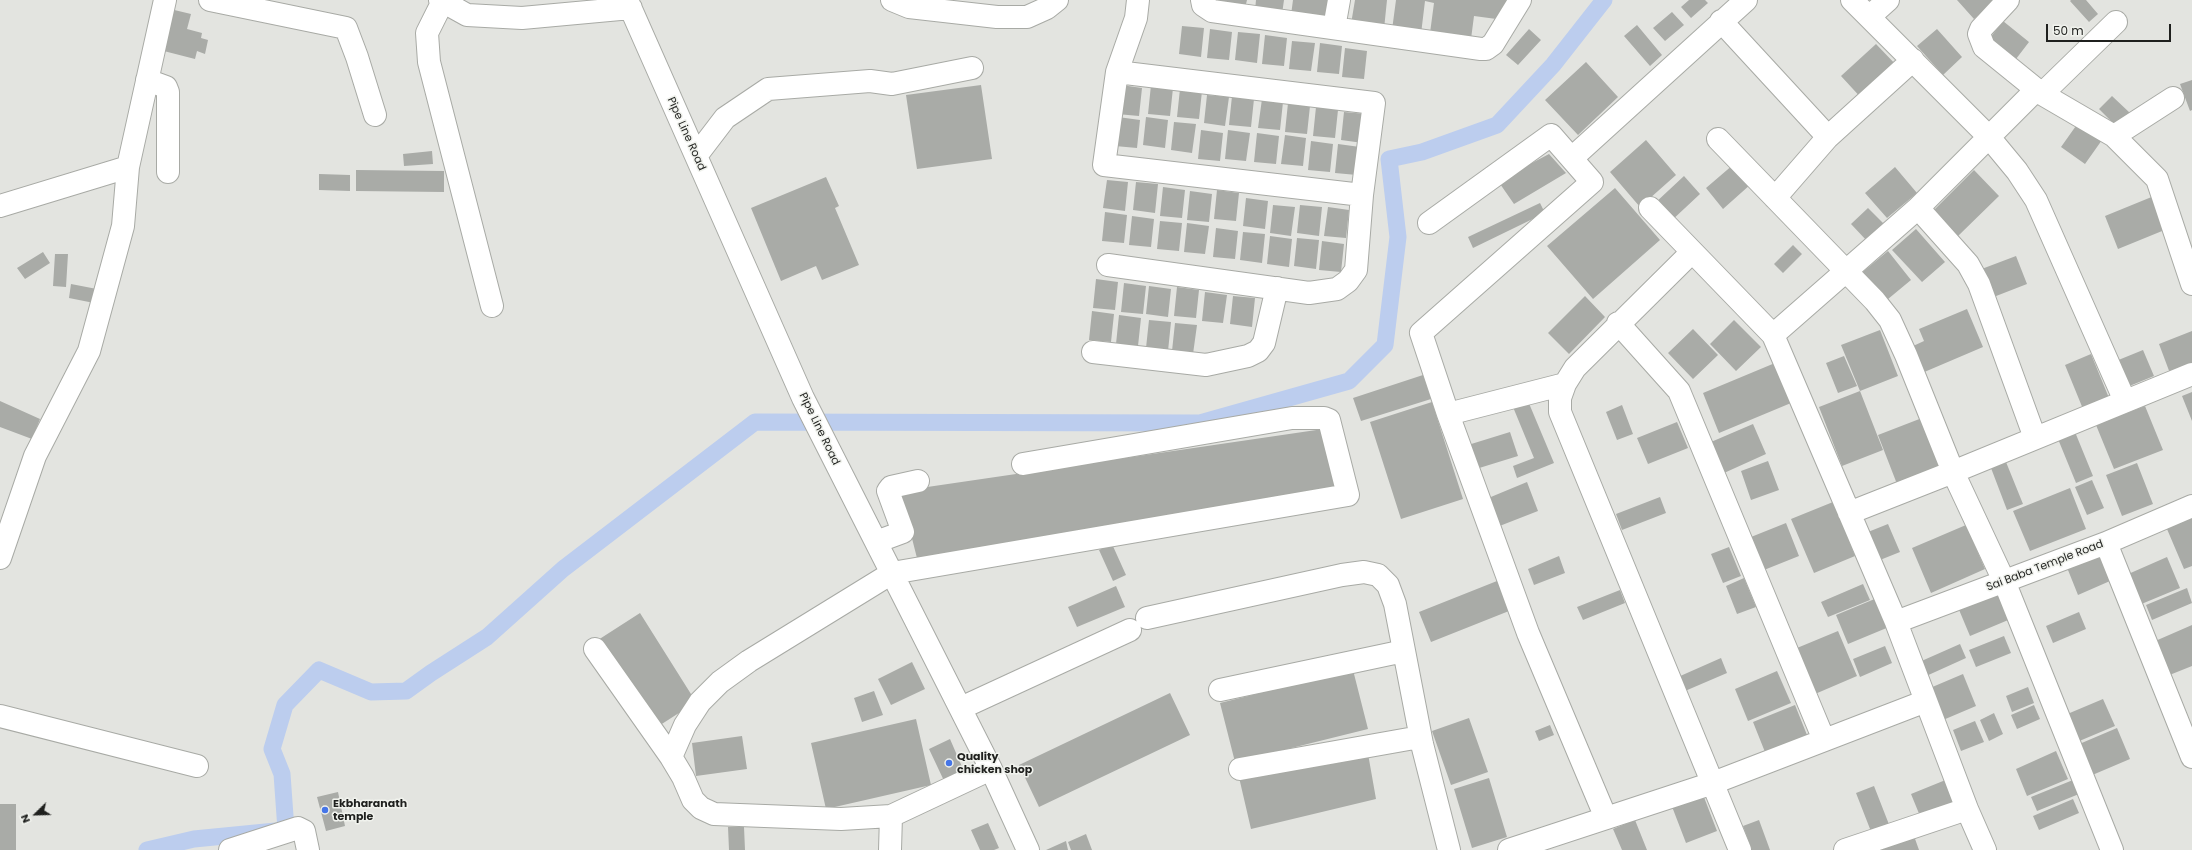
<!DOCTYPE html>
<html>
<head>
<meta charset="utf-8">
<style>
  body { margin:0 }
  #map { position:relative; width:2192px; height:850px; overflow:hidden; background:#e3e4e0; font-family:Poppins,sans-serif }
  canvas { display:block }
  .north { position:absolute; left:16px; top:794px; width:40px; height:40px; -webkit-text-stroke:3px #f0f2ed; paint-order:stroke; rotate:247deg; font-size:11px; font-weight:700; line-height:16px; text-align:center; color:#1f201e }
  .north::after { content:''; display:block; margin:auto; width:14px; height:18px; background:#1f201e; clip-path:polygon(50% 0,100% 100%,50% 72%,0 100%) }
  .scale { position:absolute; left:2046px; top:24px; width:125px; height:18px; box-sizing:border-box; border:2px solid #1f201e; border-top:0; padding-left:5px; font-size:12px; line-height:14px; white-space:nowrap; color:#1f201e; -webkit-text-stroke:3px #f0f2ed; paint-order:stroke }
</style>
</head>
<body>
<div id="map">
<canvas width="2192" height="850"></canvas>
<div class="north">N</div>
<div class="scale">50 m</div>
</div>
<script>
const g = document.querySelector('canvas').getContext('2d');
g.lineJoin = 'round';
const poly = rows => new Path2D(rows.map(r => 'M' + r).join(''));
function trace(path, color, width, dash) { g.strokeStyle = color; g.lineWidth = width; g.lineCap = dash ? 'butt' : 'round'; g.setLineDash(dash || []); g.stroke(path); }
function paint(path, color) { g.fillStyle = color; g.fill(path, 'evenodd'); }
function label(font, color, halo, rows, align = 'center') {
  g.font = font + ' Poppins,sans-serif'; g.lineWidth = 3; g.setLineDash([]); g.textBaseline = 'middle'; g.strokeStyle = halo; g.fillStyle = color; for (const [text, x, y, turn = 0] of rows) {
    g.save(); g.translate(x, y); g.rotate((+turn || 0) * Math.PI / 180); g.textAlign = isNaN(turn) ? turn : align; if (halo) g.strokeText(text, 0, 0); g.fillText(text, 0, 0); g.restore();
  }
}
const canal = poly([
  [147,850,194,839,286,830,282,774,272,749,285,705,319,670,371,692,406,691,431,673,487,637,563,569,755,422,1200,423,1349,381,1385,345,1398,237,1389,159,1422,152,1497,125,1553,65,1604,0]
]);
const building = poly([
  [1211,0,1247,0,1245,8],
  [1256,0,1284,0,1282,14,1255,10],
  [1293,0,1328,0,1324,21,1291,15],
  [1355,0,1387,0,1384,29,1351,24],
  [1396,0,1506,0,1504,20,1474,16,1471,39,1430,33,1434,3,1425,1,1421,34,1392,30],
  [1689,0,1705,0,1708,3,1691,18,1681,7],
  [1957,0,1996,0,1974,19],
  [2071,0,2086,0,2098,14,2089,22,2070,1],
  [166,8,191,14,187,29,202,33,201,38,208,40,205,54,197,51,195,59,156,49],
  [1672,12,1684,25,1665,41,1653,28],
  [2003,21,2029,42,2016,59,1990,38],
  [1637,25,1662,55,1650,66,1624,36],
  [1182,26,1204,28,1201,57,1179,54],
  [1210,29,1232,32,1229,60,1207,58],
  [1529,29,1541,40,1518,65,1506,55],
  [1937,29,1962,57,1943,75,1917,46],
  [1238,32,1260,34,1257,63,1235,60],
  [1265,35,1287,38,1284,66,1262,64],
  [1292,41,1315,43,1311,71,1289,69],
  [1320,43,1342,46,1339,74,1317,72],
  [1876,44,1899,68,1864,101,1841,76],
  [1345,48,1367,51,1364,79,1342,77],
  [1586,62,1618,97,1578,135,1545,100],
  [2192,80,2192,110,2190,111,2180,84],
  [981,85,992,159,917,169,906,95],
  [1121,85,1142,88,1139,116,1117,114],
  [1151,85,1173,88,1170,116,1148,114],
  [1180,89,1202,91,1199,119,1177,117],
  [1207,95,1229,97,1225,126,1204,123],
  [1232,96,1254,99,1251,127,1229,125],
  [2112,96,2130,113,2117,127,2099,109],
  [1262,99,1283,102,1280,130,1258,128],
  [1288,103,1310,106,1307,134,1285,132],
  [1316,107,1338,110,1335,138,1313,136],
  [1344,112,1366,114,1363,143,1341,140],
  [1118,117,1140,120,1137,148,1115,146],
  [1146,117,1168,120,1165,148,1143,145],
  [1174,122,1196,124,1192,153,1171,150],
  [2078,123,2102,140,2085,164,2061,147],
  [1201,130,1223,133,1220,161,1198,159],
  [1228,130,1250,133,1246,161,1225,159],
  [1257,133,1279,136,1276,164,1254,162],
  [1285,135,1306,138,1303,166,1281,164],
  [1646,140,1676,175,1640,207,1610,172],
  [1311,141,1333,144,1330,172,1308,170],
  [1338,144,1360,147,1357,175,1335,173],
  [432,151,433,164,404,166,403,154],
  [1549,154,1566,173,1514,204,1498,181],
  [1734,164,1751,184,1723,209,1706,188],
  [1895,167,1917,193,1887,218,1865,193],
  [356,170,444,171,444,192,356,191],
  [1974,170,1999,196,1957,237,1932,212],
  [319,174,350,175,350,191,319,190],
  [1684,176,1700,194,1670,222,1654,204],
  [826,177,839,206,835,208,859,265,822,280,816,266,781,281,751,208],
  [1107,180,1128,182,1125,211,1103,208],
  [1136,182,1158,184,1155,213,1133,210],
  [1163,187,1185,190,1182,218,1160,216],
  [1615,188,1660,240,1593,299,1547,246],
  [1217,190,1239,193,1236,221,1214,219],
  [1190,191,1212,194,1209,222,1187,220],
  [2154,196,2167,229,2118,249,2105,216],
  [1246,198,1268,201,1265,229,1243,226],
  [1540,203,1545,213,1473,248,1468,237],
  [1273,205,1295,207,1291,236,1270,233],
  [1300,205,1322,207,1319,236,1297,233],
  [1328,207,1349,210,1346,238,1324,236],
  [1868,208,1884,224,1867,241,1851,224],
  [1105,212,1127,215,1124,243,1102,241],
  [1132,216,1154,219,1151,247,1129,245],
  [1160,221,1182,223,1179,251,1157,249],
  [1187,223,1209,226,1205,254,1184,252],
  [1216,228,1238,231,1235,259,1213,257],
  [1916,229,1945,262,1922,282,1892,250],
  [1243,232,1265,234,1262,263,1240,260],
  [1270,236,1292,239,1289,267,1267,264],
  [1297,238,1319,240,1316,269,1294,266],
  [1322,241,1344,244,1341,272,1319,270],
  [1793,245,1802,254,1783,273,1774,264],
  [1888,251,1911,280,1882,304,1859,275],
  [43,252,50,263,25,279,17,268],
  [55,254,68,254,66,287,53,286],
  [2016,256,2027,284,1991,298,1979,270],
  [1096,279,1118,282,1115,310,1093,308],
  [1124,283,1146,286,1143,314,1121,312],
  [71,284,102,290,99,304,69,298],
  [1149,286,1171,289,1168,317,1146,314],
  [1177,287,1199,290,1196,318,1174,316],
  [1205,292,1227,295,1223,323,1202,321],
  [1233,296,1255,298,1252,327,1230,324],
  [1585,296,1605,317,1569,354,1548,333],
  [1967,309,1983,347,1922,373,1911,347,1924,341,1919,329],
  [1092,311,1114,314,1111,342,1089,340],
  [1119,315,1141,318,1138,346,1116,344],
  [1149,320,1171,322,1168,351,1146,348],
  [1734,320,1761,347,1736,371,1710,344],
  [1175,323,1197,325,1193,354,1172,351],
  [1693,329,1718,355,1693,379,1668,353],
  [1880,330,1898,376,1860,391,1841,345],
  [2192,331,2192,368,2171,376,2159,344],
  [2143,350,2154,376,2127,387,2116,361],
  [2091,354,2109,398,2083,409,2065,365],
  [1844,356,1857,386,1838,393,1826,363],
  [1775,363,1791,403,1719,433,1703,393],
  [1423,375,1431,399,1361,421,1353,398],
  [1860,391,1883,450,1842,466,1819,407],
  [2192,392,2192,421,2182,396],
  [0,401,40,419,32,439,0,427],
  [1528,401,1554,463,1517,478,1513,466,1534,458,1513,407],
  [1432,402,1463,499,1401,519,1370,422],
  [1622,405,1633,434,1617,440,1606,412],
  [2145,406,2163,450,2114,469,2096,425],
  [1922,418,1941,466,1897,484,1878,435],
  [1677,422,1688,448,1648,464,1637,438],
  [1753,424,1766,454,1724,473,1711,442],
  [1330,428,1344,492,919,566,900,491],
  [1510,432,1518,456,1476,469,1468,445],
  [2075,432,2093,476,2076,483,2058,439],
  [1768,461,1779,490,1751,500,1741,471],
  [2006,462,2023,504,2007,510,1991,468],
  [2137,463,2153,504,2122,516,2106,475],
  [2092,480,2104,508,2087,515,2075,487],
  [1527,482,1538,511,1497,527,1486,499],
  [2070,488,2086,529,2030,551,2013,511],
  [1660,497,1666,513,1622,530,1616,514],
  [1833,502,1855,556,1814,573,1791,519],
  [2192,510,2192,566,2184,569,2164,522],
  [1786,523,1799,556,1759,572,1746,539],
  [1888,524,1900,552,1880,560,1868,532],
  [1966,525,1985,569,1931,593,1912,548],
  [1112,544,1126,575,1113,581,1099,550],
  [1729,547,1741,576,1723,583,1711,554],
  [2097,551,2110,581,2078,595,2066,565],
  [1559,556,1565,573,1534,585,1528,569],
  [2167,557,2180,588,2139,605,2126,575],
  [1744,578,1756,607,1737,614,1726,586],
  [1497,581,1509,611,1431,642,1419,612],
  [1863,584,1870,600,1828,617,1821,602],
  [1116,586,1125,607,1077,627,1068,607],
  [2000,587,2013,618,1970,636,1957,605],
  [2187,588,2192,603,2152,620,2146,605],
  [1620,590,1625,603,1583,620,1577,607],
  [1877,598,1889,627,1848,644,1836,615],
  [2079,612,2086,629,2053,643,2046,626],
  [640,613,696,702,654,729,598,640],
  [2192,625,2192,666,2167,676,2153,642],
  [1838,631,1857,676,1815,694,1797,648],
  [2004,636,2011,653,1976,667,1969,650],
  [1960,644,1966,658,1924,677,1917,663],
  [1885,646,1892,663,1860,677,1853,659],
  [1721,658,1727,673,1685,691,1678,677],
  [912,662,925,689,891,705,878,679],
  [1353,670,1368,729,1235,762,1220,703],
  [1777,671,1791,703,1748,721,1735,689],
  [1963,674,1976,706,1943,720,1930,688],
  [2028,687,2034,703,2012,712,2006,696],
  [874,691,883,715,862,722,854,698],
  [1170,693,1190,735,1039,807,1019,765],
  [2103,699,2115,726,2077,742,2065,715],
  [1795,705,1807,735,1765,752,1753,722],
  [2034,705,2040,719,2017,729,2011,715],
  [1994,713,2003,734,1989,741,1980,720],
  [1469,718,1488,772,1451,785,1432,731],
  [916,719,931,785,826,809,811,743],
  [1975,721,1984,742,1961,751,1953,730],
  [1550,725,1554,735,1539,741,1535,731],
  [2117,728,2130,759,2090,776,2077,745],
  [742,736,747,769,696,776,692,743],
  [950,739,966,776,946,785,929,749],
  [1367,748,1376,799,1251,829,1238,773],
  [2056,751,2068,779,2027,796,2016,769],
  [1489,778,1507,837,1472,848,1454,789],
  [1948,779,1957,800,1920,816,1911,794],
  [2073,780,2079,794,2037,811,2031,797],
  [1874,786,1890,827,1872,834,1856,793],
  [338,792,345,826,326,831,317,797],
  [1702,792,1717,831,1686,843,1671,804],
  [2073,799,2079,813,2039,830,2033,816],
  [0,804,16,804,16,850,0,850],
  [1635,820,1647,850,1622,850,1613,829],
  [1759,820,1770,850,1752,850,1743,826],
  [988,823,999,848,994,850,980,850,971,830],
  [728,827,744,827,745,850,729,850],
  [1086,834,1092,850,1071,850,1068,842],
  [1914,836,1919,850,1880,850],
  [1066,841,1068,850,1046,850]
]);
const minor = poly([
  [210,0,346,28,357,57,375,115],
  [440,0,467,15,522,18,631,8],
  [627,0,803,398,991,769,1028,850],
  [892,0,909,7,997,17,1027,17,1047,8,1057,0],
  [1202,0,1203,5,1212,11,1481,49,1486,49,1493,44,1520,0],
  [1852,0,1869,17,1888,0],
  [2008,0,1981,29,1979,34,1984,47,2042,94,2114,136,2157,179,2192,284],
  [442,3,427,33,429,62,492,306],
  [1869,17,1988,136,2017,171,2036,200,2125,401],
  [1721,21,1828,137,1775,198],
  [1334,28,1339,0],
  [1117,72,1374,103,1362,195,1104,165,1117,72,1136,18,1138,0],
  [147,80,166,87,168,92,168,172],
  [2042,94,2116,22],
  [2114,136,2173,98],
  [1828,137,1913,60],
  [1718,139,1875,301,1890,320,1906,355,1953,472,2004,581,2112,850],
  [696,156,725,118,768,89,870,81,892,84,972,68],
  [1572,158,1746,0],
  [0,206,128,167],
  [1650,208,1773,335,1896,622,1967,809,1985,850],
  [1429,223,1551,135,1592,182,1421,333,1448,414,1528,633,1606,818],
  [1692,252,1575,368,1565,384,1560,398,1560,412,1740,850],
  [1108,265,1309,293,1337,289,1348,281,1356,270,1362,195],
  [1618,323,1679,391,1824,740],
  [1773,335,1918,208],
  [1093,352,1206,365,1248,356,1258,351,1264,343,1277,288],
  [1448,414,1565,384],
  [2035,438,1979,284,1968,264,1918,208,2036,90],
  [1849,513,1953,472,2192,374],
  [876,542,903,532,888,491,891,487,918,481],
  [2106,543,2192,757],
  [0,558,35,456,89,351,123,226,128,167,165,0],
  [1147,618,1342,575,1364,572,1378,575,1388,585,1395,604,1422,744,1449,850],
  [1896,622,2106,543,2192,506],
  [595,649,671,757,683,777,693,800,701,808,714,814,841,819,891,816,991,769],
  [1220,690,1404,651],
  [961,708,1130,630],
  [0,716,197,766],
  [671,757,685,725,700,702,720,682,749,661,892,573,1348,495,1329,420,1324,418,1292,418,1023,464],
  [1240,769,1420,737],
  [230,850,298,828,304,831,308,850],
  [890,850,891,816],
  [1509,850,1713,783,1926,701],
  [1845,850,1967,809]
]);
const markers = [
  [949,763,4,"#4575e7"],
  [325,810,4,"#4575e7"]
];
const streetNames = [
  ["Pipe Line Road",686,134,66],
  ["Pipe Line Road",819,429,64],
  ["Sai Baba Temple Road",2045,566,-21]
];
const poiNames = [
  ["Quality",957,757],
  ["chicken shop",957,770],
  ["Ekbharanath",333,804],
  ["temple",333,817]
];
trace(canal, '#bccdee', 17);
paint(building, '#a9aba7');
trace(minor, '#a8aaa5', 24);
trace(minor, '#fff', 22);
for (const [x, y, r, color] of markers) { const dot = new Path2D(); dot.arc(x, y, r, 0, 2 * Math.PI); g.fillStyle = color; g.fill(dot); trace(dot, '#f0f2ed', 1.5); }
label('11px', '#1f201e', '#f0f2ed', streetNames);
label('bold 11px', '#1f201e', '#f0f2ed', poiNames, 'left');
</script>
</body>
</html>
